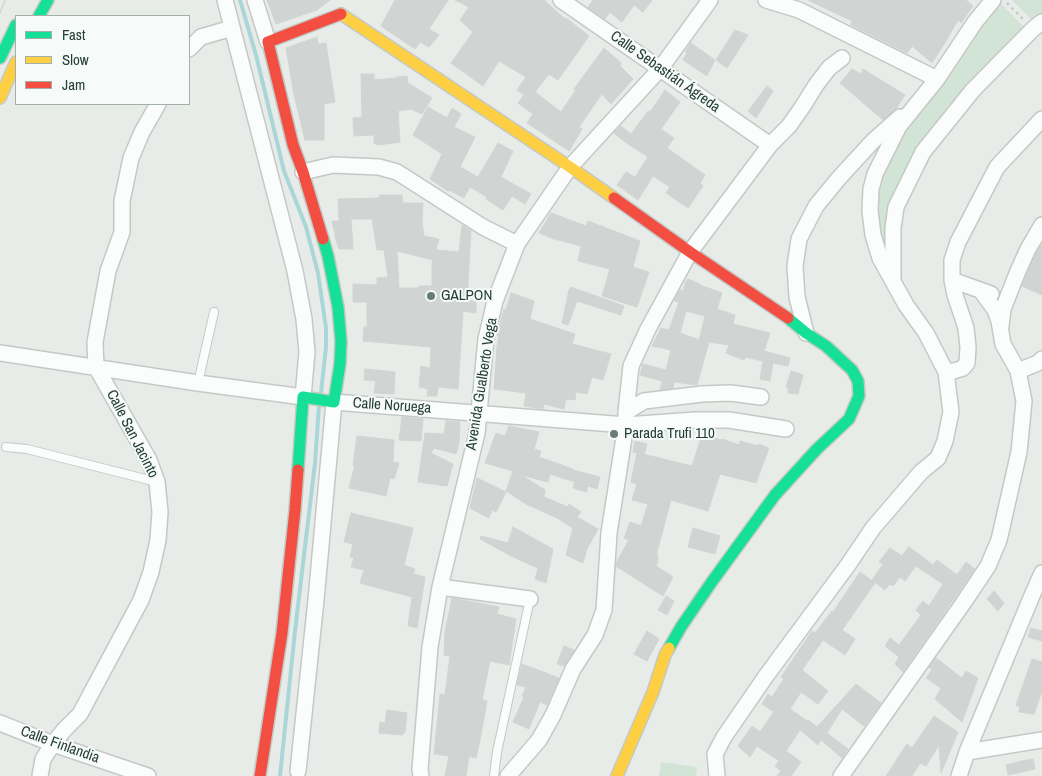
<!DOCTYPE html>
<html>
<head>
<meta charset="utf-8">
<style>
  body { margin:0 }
  #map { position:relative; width:1042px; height:776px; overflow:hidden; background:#e7ece9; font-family:"Archivo Narrow",sans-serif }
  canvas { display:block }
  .legend { position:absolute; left:15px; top:15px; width:175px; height:90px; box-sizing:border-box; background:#f6faf8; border:1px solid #a2afaa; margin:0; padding:6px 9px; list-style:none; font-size:15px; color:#253f36 }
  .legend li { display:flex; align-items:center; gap:10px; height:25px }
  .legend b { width:25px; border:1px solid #a2afaa }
</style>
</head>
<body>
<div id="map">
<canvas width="1042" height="776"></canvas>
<ul class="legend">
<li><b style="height:6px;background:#16e098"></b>Fast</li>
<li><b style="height:6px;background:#ffcf43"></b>Slow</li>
<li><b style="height:6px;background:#f24e42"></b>Jam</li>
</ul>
</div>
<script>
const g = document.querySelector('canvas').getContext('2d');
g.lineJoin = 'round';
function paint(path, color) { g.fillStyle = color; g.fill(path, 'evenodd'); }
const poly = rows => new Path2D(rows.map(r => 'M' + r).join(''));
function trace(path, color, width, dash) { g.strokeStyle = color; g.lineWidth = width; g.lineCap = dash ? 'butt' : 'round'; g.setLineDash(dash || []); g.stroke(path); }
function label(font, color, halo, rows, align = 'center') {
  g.font = font + ' "Archivo Narrow",sans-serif'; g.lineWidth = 4; g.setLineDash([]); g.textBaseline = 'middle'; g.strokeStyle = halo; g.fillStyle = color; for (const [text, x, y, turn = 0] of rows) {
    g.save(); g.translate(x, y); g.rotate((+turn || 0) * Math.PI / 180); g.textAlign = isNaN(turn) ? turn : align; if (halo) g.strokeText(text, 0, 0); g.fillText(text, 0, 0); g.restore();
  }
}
const green = poly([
  [1012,0,1042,0,1042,15,1034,22],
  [1000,3,1026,29,914,157,890,266,880,244,874,198,882,174,909,122,928,103,954,70,960,61,970,40,980,26],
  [661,762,697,767,696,776,659,776]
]);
const stream = poly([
  [240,0,256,55,284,171,306,227,318,273,326,328,326,347,321,393],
  [280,776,295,631,315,463,319,405]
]);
const building = poly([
  [267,0,330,0,317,10,276,24,267,0],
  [395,0,448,0,429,29,439,35,429,47,420,42,415,49,381,26,395,0],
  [455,0,544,0,565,19,566,18,589,36,558,80,549,74,535,92,561,112,576,90,574,89,604,48,621,63,620,66,633,79,611,104,602,94,579,127,582,129,569,151,527,123,533,114,518,103,524,95,517,90,526,77,499,61,483,86,451,63,473,32,460,20,469,7,455,0],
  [593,0,652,0,643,12,634,5,622,22,610,12,605,19,588,7,593,0],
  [808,0,966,0,973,6,961,23,958,20,946,41,932,63,912,46,907,53,851,25,852,21,808,0],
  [735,30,748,35,727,68,716,60,735,30],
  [317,37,318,44,326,43,335,102,324,104,324,140,305,140,294,95,286,48,317,37],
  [691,43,715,60,707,76,683,60,687,53,685,52,691,43],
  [852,69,861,74,863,69,905,95,896,109,883,120,840,83,852,69],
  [361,74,374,74,374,80,397,78,397,77,407,76,408,83,432,98,422,114,411,109,398,111,400,142,378,145,374,143,374,135,354,136,353,118,362,117,361,74],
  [767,86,773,91,756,118,748,111,767,86],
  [665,90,680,102,661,129,674,138,667,148,705,175,700,183,703,186,688,208,666,193,670,187,653,176,638,200,617,185,626,172,635,177,648,157,625,142,614,133,621,126,631,134,648,111,650,112,665,90],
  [428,107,447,118,452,108,461,114,454,127,475,137,460,167,478,177,498,143,513,151,501,177,531,194,525,204,512,196,503,210,486,199,487,197,470,187,464,198,449,190,448,191,430,179,442,154,413,135,428,107],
  [380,195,402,195,403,203,423,203,422,222,424,236,439,239,436,250,459,252,462,225,471,231,467,300,476,302,476,313,463,311,458,389,438,387,437,396,427,396,428,389,419,387,421,366,430,368,431,347,363,341,364,327,367,327,367,302,353,302,353,284,377,285,377,278,388,277,384,250,377,250,372,219,351,219,353,249,339,249,335,237,335,231,334,231,333,227,332,221,339,221,338,199,379,198,380,195],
  [397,251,433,260,432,264,432,286,419,286,419,288,399,288,397,251],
  [551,213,586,226,588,221,640,241,633,267,649,272,637,307,602,296,610,269,578,261,581,246,554,239,539,233,551,213],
  [1042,244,1042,295,1022,286,1036,253,1042,244],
  [688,279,700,284,700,285,722,293,717,309,735,315,733,324,770,333,764,351,790,358,788,366,773,363,770,381,760,379,763,361,745,357,744,360,726,353,729,345,709,342,697,385,674,382,673,388,660,390,662,381,640,375,643,364,666,370,671,350,652,346,661,328,669,330,679,302,674,301,680,290,683,291,686,281,687,281,688,279],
  [686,311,705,316,699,340,680,333,686,311],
  [571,287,624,306,621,315,577,301,568,325,562,323,569,290,571,287],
  [511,293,534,301,530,319,575,334,572,344,611,354,603,380,592,377,587,394,576,392,575,400,566,399,564,409,544,404,543,409,524,406,526,393,494,389,497,346,499,336,497,336,504,309,506,310,511,293],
  [365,369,395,372,394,394,374,393,376,381,364,380,365,369],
  [791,371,803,375,798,394,788,393,788,388,786,387,791,371],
  [402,417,423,419,421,441,399,440,402,417],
  [446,421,460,422,459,443,456,454,434,448,431,453,453,464,447,486,418,482,425,433,444,434,446,421],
  [509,426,539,432,534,449,541,451,539,457,573,469,573,470,600,477,597,489,588,486,586,492,573,488,575,482,550,474,548,482,521,475,545,490,544,497,568,507,569,504,581,512,577,517,598,529,587,549,583,563,566,555,573,528,557,518,526,504,506,491,513,471,485,463,496,433,505,436,509,426],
  [702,435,721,440,722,439,739,445,740,441,758,446,759,444,769,448,756,483,720,474,708,511,671,500,657,552,658,560,656,566,673,577,663,596,616,566,617,561,629,540,624,538,630,522,641,526,648,504,632,500,637,484,631,482,637,453,633,452,635,441,647,444,644,455,643,454,692,466,702,435],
  [357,436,394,440,393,462,399,463,394,479,390,478,386,496,349,488,355,465,353,465,357,436],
  [477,478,506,492,496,512,492,510,489,518,470,508,477,478],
  [351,513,413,528,404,565,415,569,413,574,425,577,417,628,408,626,412,597,360,583,364,570,351,567,354,558,350,557,353,544,344,542,351,513],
  [513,527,553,549,546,583,535,579,538,568,513,557,480,539,481,536,508,543,513,527],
  [693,528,720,536,715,554,688,547,693,528],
  [909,547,933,565,937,560,957,575,966,562,975,569,903,672,895,664,899,657,885,646,890,638,899,645,921,615,916,610,923,601,929,606,943,584,916,566,905,581,900,577,893,586,890,584,885,590,872,580,883,564,879,562,890,548,902,556,909,547],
  [860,572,875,583,842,630,855,639,845,655,823,640,802,670,828,691,818,704,801,692,790,709,807,721,808,720,817,727,856,684,881,703,864,726,842,709,827,733,848,749,842,758,821,740,818,745,800,730,786,751,801,762,791,776,777,776,781,771,775,766,779,761,757,746,750,757,738,746,752,726,760,732,774,712,762,704,768,694,772,697,784,679,781,677,812,631,815,633,832,611,833,612,860,572],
  [994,591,1004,603,998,611,987,599,994,591],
  [666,596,674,601,667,615,658,610,666,596],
  [452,598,499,607,497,614,516,619,509,665,490,661,482,700,487,701,480,740,476,758,469,756,466,776,445,776,449,756,434,754,440,694,445,695,450,656,444,655,445,632,452,598],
  [1031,628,1042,631,1042,641,1028,637,1031,628],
  [647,631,659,639,647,661,634,654,647,631],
  [564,646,574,650,564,666,557,664,564,646],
  [936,658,962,678,966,671,978,678,962,722,935,699,941,688,926,678,932,670,929,667,936,658],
  [1032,659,1042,662,1042,691,1034,714,1019,712,1020,707,1016,705,1032,659],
  [522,664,559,678,547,705,540,702,529,729,513,722,524,697,522,696,526,687,517,685,522,664],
  [387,710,407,713,405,732,402,735,379,733,380,722,385,723,387,710],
  [934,716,958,732,941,773,939,745,926,766,920,763,912,776,886,776,907,744,912,748,934,716],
  [1033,759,1035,769,1008,775,1006,765,1022,761,1033,759]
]);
const path = poly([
  [1007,3,1024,20]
]);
const lane = poly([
  [198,383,214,312],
  [6,447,27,449,157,482],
  [494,776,497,752,530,599]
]);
const street = poly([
  [255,0,268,42],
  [561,0,770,145],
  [766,0,799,10,937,79],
  [189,49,201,37,232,28],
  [303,172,333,165,379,167,397,172,483,227,517,244],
  [893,280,893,228,896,207,923,152,973,90,1033,29,1042,22],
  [952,280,991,294],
  [1001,326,1003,309,1018,271,1028,249,1042,225],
  [806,333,797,297,795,266,799,239,816,206,839,178,873,141,900,117],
  [0,353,198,383,303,397,307,352,304,319,295,271,225,0],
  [1018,371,1038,363,1042,359],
  [946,372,954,371,963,368,967,363,968,347,966,328,955,295,952,280,952,260,958,242,997,167,1042,119],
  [626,412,644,401,702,394,730,393,761,397],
  [440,587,530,599],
  [0,723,53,744,148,776],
  [967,752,1042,740],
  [298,771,316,600,334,402,626,425,695,420,729,420,786,429],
  [40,776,43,759,53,744,64,730,80,714,141,600,151,572,158,540,160,512,157,482,149,460,96,367,95,342,108,271,122,232,122,201,131,158,142,132,158,104],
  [421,776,420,769,430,647,440,587,477,433,486,339,495,301,517,244,570,167,660,69,710,0],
  [508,776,539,740,553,715,573,669,595,635,604,610,609,533,626,425,626,412,631,366,648,329,690,252,770,145,789,126,803,106,816,85,829,68,842,58],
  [717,776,715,754,724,737,766,676,848,565,873,528,921,472,938,458,945,441,951,412,946,372,926,333,906,305,880,258,873,235,870,211,871,189,875,174,899,126,937,79,975,22,993,0],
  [841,776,964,602,988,566,999,540,1019,452,1024,401,1018,371,1003,344,999,321,995,310,982,292],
  [959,776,967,752,1031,598,1042,573]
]);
const fast = poly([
  [39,16,48,0],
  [0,58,16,25],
  [298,470,303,397,334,402,340,364,341,341,338,307,328,256,323,239],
  [669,648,681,627,711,583,775,495,817,449,849,419,859,396,858,381,852,370,826,346,806,333,788,318]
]);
const slow = poly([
  [341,14,570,167,614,198],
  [0,98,16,62],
  [617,776,653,692,665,655,669,648]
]);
const jam = poly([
  [614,198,690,252,788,318],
  [323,239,303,172,293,145,268,42,341,14],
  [260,776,282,633,295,510,298,470]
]);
const tram = poly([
  [0,13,5,0]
]);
const markers = [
  [431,296,5,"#697c75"],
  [614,434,5,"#697c75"]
];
const streetNames = [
  ["Calle Sebastián Ágreda",665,72,35],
  ["Avenida Gualberto Vega",482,384,-81],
  ["Calle Noruega",392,406,4],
  ["Calle San Jacinto",132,434,63],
  ["Calle Finlandia",60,745,20]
];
const poiNames = [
  ["GALPON",441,296],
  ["Parada Trufi 110",624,434]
];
paint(green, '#d1e4d5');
trace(stream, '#aad6d8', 4);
paint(building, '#d0d4d2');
trace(building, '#d0d5d2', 1);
trace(lane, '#c4c9c6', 10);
trace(street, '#c4c9c6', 18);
trace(fast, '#c3c9c6', 14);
trace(slow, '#c3c9c6', 14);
trace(jam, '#c3c9c6', 14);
trace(path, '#c2cbc7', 2.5, [2.5, 4]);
trace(lane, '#fbfcfc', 8);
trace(street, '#fbfcfc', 15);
trace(fast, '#16e098', 11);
trace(slow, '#ffcf43', 11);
trace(jam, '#f24e42', 11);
trace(tram, '#c8ccca', 1);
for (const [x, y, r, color] of markers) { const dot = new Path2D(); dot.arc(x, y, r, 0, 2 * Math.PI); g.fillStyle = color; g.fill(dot); trace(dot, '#f6faf8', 2); }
label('15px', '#253f36', '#f6faf8', streetNames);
label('15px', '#253f36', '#f6faf8', poiNames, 'left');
</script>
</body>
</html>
